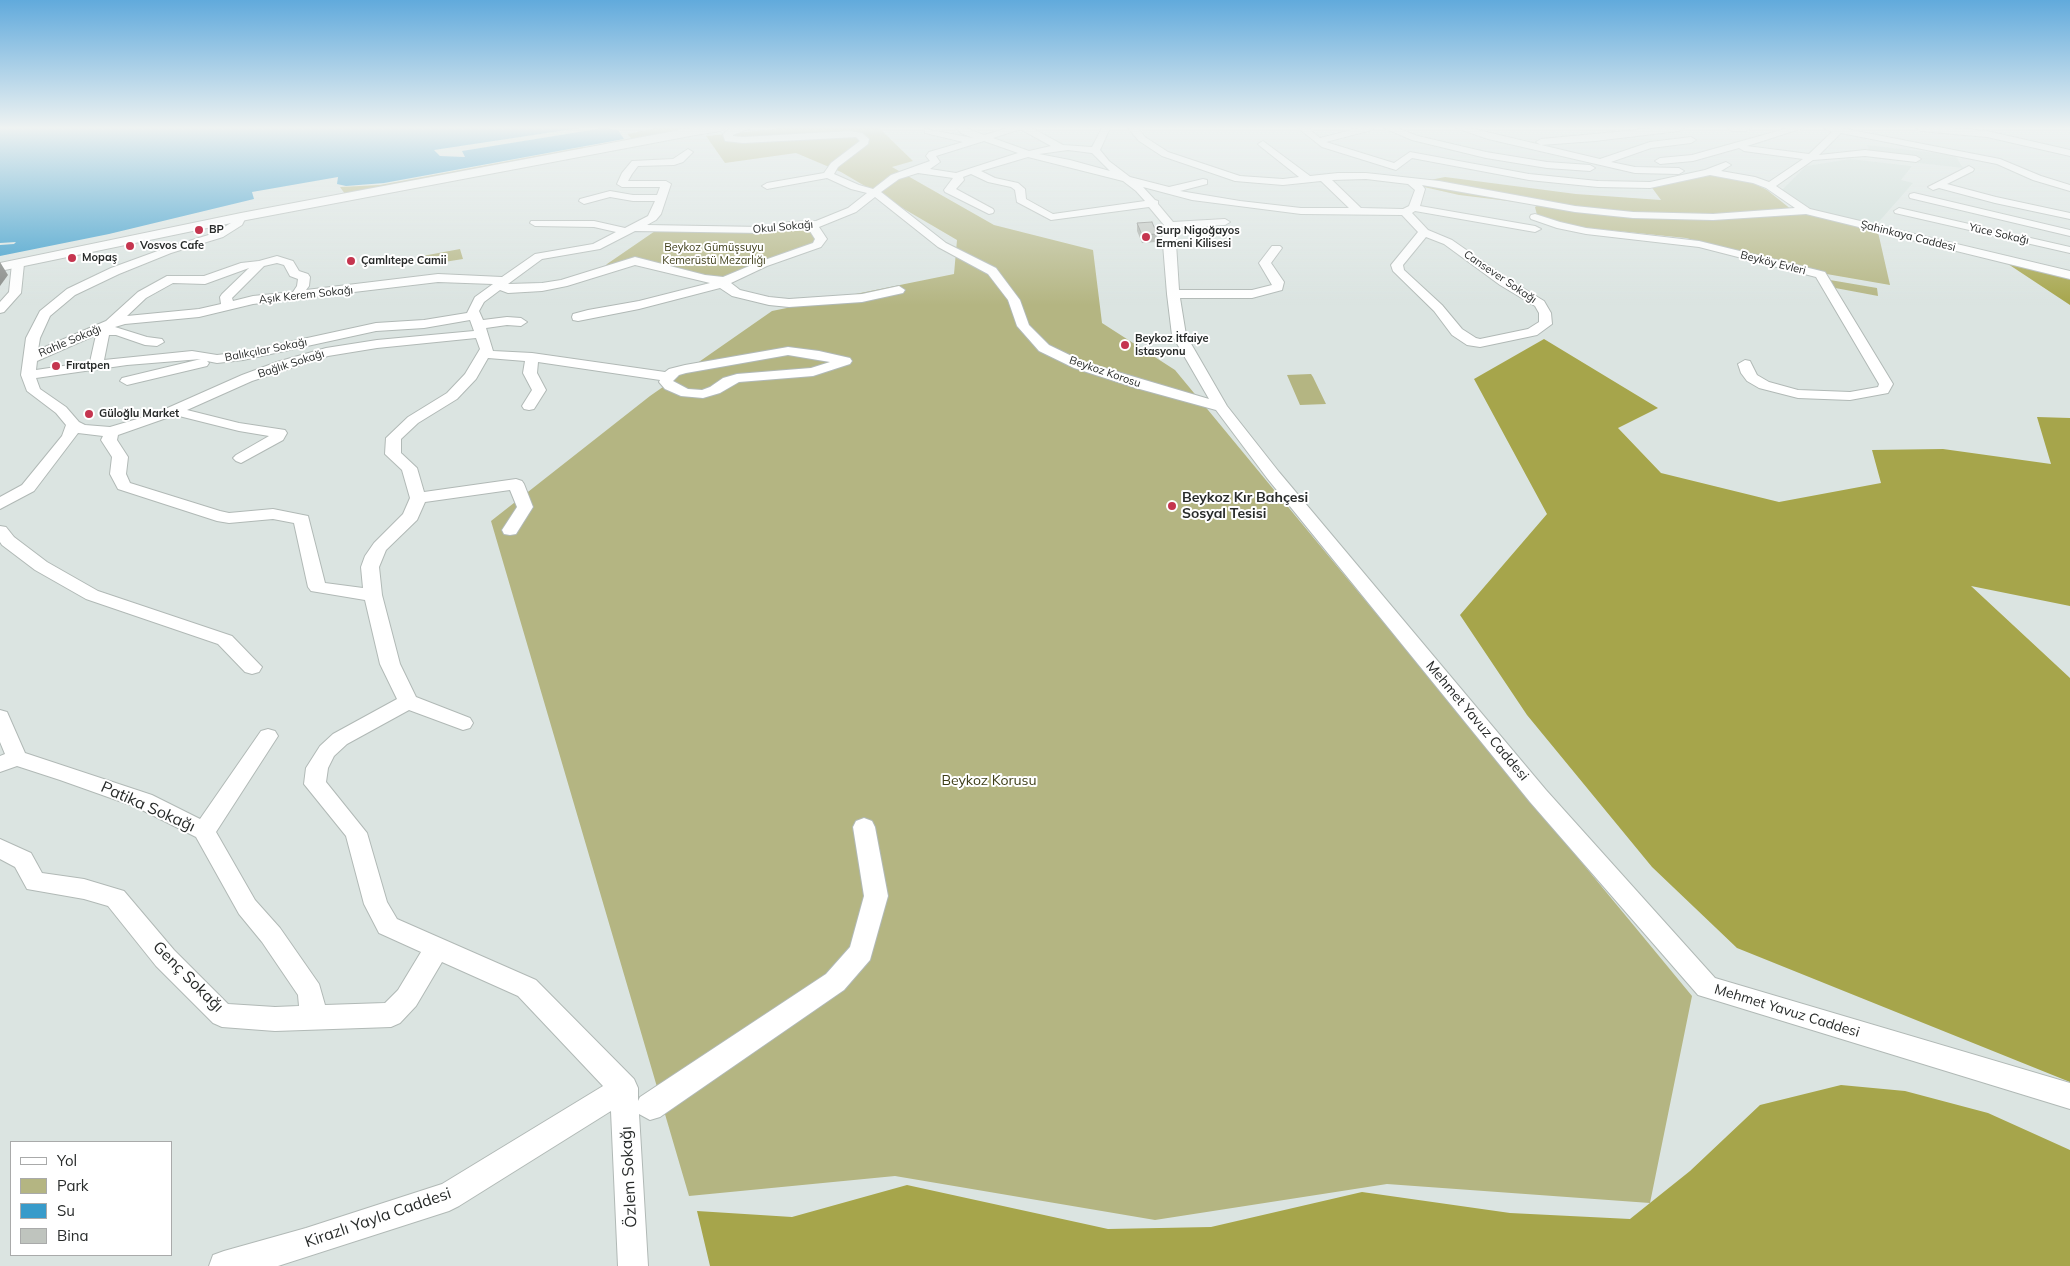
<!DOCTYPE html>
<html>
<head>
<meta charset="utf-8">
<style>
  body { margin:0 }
  #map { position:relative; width:2070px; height:1266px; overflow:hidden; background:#dbe4e1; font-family:Mulish,sans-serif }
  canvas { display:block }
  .legend { position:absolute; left:10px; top:1141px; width:162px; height:115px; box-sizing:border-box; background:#fff; border:1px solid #a9aaaa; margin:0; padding:6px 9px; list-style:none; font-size:15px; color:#282b2a }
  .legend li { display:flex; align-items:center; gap:10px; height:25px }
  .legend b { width:25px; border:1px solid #a9aaaa }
</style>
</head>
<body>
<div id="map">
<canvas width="2070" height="1266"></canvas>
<ul class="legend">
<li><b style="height:6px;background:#fff"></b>Yol</li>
<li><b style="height:14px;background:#b4b582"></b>Park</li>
<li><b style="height:14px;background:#389bca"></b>Su</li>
<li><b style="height:14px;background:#bfc4be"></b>Bina</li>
</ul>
</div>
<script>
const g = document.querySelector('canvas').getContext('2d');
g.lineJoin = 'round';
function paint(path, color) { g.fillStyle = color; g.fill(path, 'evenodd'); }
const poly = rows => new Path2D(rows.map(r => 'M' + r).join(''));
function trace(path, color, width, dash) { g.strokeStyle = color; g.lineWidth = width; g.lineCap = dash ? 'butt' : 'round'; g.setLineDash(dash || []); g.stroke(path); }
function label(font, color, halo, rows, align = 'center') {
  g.font = font + ' Mulish,sans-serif'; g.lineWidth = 4; g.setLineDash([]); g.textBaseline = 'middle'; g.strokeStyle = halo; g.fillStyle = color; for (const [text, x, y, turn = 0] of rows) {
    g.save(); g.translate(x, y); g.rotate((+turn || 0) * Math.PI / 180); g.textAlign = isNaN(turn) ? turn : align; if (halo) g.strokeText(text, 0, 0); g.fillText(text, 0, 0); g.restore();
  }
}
const built = poly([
  [1867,145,1955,155,1963,168,1872,158],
  [1850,159,1912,166,1901,180,1913,183,1876,225,1813,212,1780,192,1806,166]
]);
const green = poly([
  [657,128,689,128,633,140,627,134],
  [784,128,879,128,913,161,892,167,994,225,1093,250,1102,323,1175,370,1692,996,1650,1203,1387,1184,1155,1220,895,1176,689,1196,491,521,650,396,772,311,954,274,957,240,841,172,796,153,725,163,706,136],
  [583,147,584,149,345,194,340,187,380,185],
  [1712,174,1748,180,1767,190,1792,210,1878,232,1890,285,1815,272,1686,238,1558,225,1537,215,1535,207,1543,202,1425,181,1445,177,1576,194,1661,200,1650,185],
  [1416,184,1523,201,1525,203,1459,195,1424,187],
  [810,226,820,239,816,245,724,280,635,261,604,268,607,264,658,229],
  [460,249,463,259,419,266,417,257],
  [1830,280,1877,288,1878,296,1830,287],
  [1311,374,1313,377,1326,404,1300,405,1287,375]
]);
const forest = poly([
  [2008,264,2070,279,2070,305],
  [1544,339,1658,408,1618,428,1661,473,1779,502,1881,483,1872,450,1943,449,2051,464,2037,417,2070,418,2070,606,1971,586,2070,678,2070,1082,1737,948,1652,867,1527,715,1460,615,1547,514,1474,379],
  [1841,1085,1905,1091,1988,1113,2070,1150,2070,1266,710,1266,697,1211,792,1217,907,1185,1108,1229,1211,1227,1362,1192,1510,1213,1630,1219,1690,1171,1760,1105]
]);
const water = poly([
  [0,128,580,128,434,150,440,156,465,157,462,151,603,128,618,130,624,139,384,183,346,186,337,184,338,177,252,192,254,199,109,234,0,256,0,245,14,244,16,242,0,243]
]);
const minor = poly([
  [734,128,750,128,733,135,733,136,743,137,850,131,862,133,869,139,868,144,838,167,834,174,859,185,873,189,891,175,930,161,926,156,929,152,963,142,925,133,925,129,973,138,961,133,956,128,966,128,984,135,1008,128,1032,128,1063,145,1092,147,1102,128,1110,128,1100,150,1109,161,1130,177,1169,187,1203,179,1207,180,1207,184,1180,191,1240,201,1301,208,1349,208,1321,181,1283,185,1235,181,1162,156,1139,141,1128,128,1138,128,1145,137,1168,152,1240,176,1283,179,1299,177,1260,146,1258,144,1263,141,1310,176,1338,173,1366,173,1439,181,1575,206,1633,212,1713,214,1795,208,1766,188,1753,183,1710,175,1650,188,1598,187,1529,180,1412,158,1396,170,1322,147,1298,128,1308,128,1320,138,1359,128,1373,128,1372,130,1326,142,1394,163,1410,152,1529,174,1598,181,1650,182,1705,170,1726,162,1731,165,1721,171,1755,177,1769,182,1803,159,1744,151,1739,148,1693,161,1660,164,1655,161,1660,158,1692,155,1788,128,1803,128,1747,146,1809,154,1832,132,1823,128,1841,128,2000,159,2041,176,2070,185,2070,191,2033,180,1997,164,1841,133,1819,155,1865,150,1916,156,1921,159,1916,162,1865,156,1813,160,1776,186,1810,209,2070,271,2070,279,1806,214,1713,220,1633,218,1575,212,1422,185,1425,189,1420,206,1535,226,1541,229,1535,232,1415,211,1412,213,1428,230,1452,240,1508,279,1544,301,1551,313,1552,324,1537,335,1480,347,1467,345,1452,335,1434,311,1393,271,1391,265,1418,232,1402,215,1301,214,1192,200,1143,187,1155,200,1158,201,1158,204,1173,222,1225,219,1230,222,1225,225,1175,228,1179,290,1252,290,1272,285,1259,263,1272,246,1280,246,1282,248,1271,263,1284,282,1282,290,1252,298,1180,298,1186,335,1227,406,1279,472,1546,790,1715,978,2070,1083,2070,1109,1698,995,1530,802,1267,478,1216,410,1136,388,1074,368,1039,351,1017,326,1008,300,988,274,938,247,875,197,856,212,819,227,827,239,821,247,767,266,731,283,740,290,769,297,789,299,862,294,899,286,905,290,903,293,862,302,789,307,769,305,732,296,720,288,639,309,578,321,573,320,572,317,573,314,588,310,639,301,710,283,635,265,567,286,542,291,508,293,500,290,484,302,479,311,483,320,507,317,521,318,527,322,521,326,507,325,486,328,493,351,532,353,665,372,669,369,685,365,788,347,819,351,850,358,852,361,850,364,813,376,739,382,720,393,703,398,681,396,665,389,659,382,660,380,538,362,537,373,546,390,534,409,529,410,524,409,522,406,532,390,523,373,525,361,488,358,476,379,457,399,418,423,401,439,401,453,417,468,424,492,516,479,522,481,524,484,533,507,516,534,510,535,504,534,502,530,517,507,510,490,425,502,417,520,386,550,379,567,382,595,400,664,416,697,470,718,473,723,470,728,463,730,409,710,347,744,334,756,328,768,326,782,367,833,387,902,397,919,536,980,634,1079,638,1088,638,1101,640,1097,826,974,850,947,864,896,853,827,856,821,864,818,872,821,875,827,888,896,870,960,844,990,660,1117,650,1120,639,1114,648,1266,618,1266,611,1111,459,1206,449,1211,278,1266,209,1266,213,1255,224,1251,306,1228,442,1184,603,1086,518,996,442,962,416,1006,400,1023,391,1027,275,1031,222,1027,213,1023,156,966,108,906,84,899,27,889,15,867,0,859,0,839,31,853,42,873,84,879,124,891,174,950,228,1004,275,1007,299,1006,298,995,262,942,239,914,196,837,136,807,60,780,17,766,0,772,0,756,5,754,0,742,0,710,7,712,25,753,152,795,200,819,261,731,268,729,275,731,278,736,216,832,255,900,280,928,319,984,325,1005,385,1003,398,990,421,952,379,933,364,904,346,836,304,784,306,768,320,746,333,734,397,699,380,664,365,600,311,591,308,587,294,523,273,519,229,523,217,521,118,489,110,474,112,457,101,440,103,436,78,433,34,491,0,509,0,497,22,485,62,436,66,425,56,413,27,391,21,375,26,338,40,311,67,289,111,268,163,249,215,233,234,221,237,215,241,214,246,217,242,225,223,237,171,253,119,274,75,295,50,316,40,338,38,350,106,321,138,292,167,276,204,276,241,263,259,261,277,256,293,261,299,271,308,274,310,277,309,286,306,290,438,274,502,277,535,254,593,244,616,232,594,227,535,226,530,223,531,221,594,221,625,228,648,216,655,201,633,201,610,197,584,204,579,201,580,199,610,191,633,195,657,195,660,187,622,187,617,184,622,173,632,161,673,159,688,149,693,152,683,162,674,165,638,166,632,174,628,181,666,181,671,184,661,214,656,220,647,225,763,227,790,222,816,221,848,208,867,193,851,189,827,178,767,189,762,186,767,183,824,173,831,163,860,141,856,137,743,143,725,141,723,134,729,129,734,128],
  [1021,129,1022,130,1051,146,1029,151,993,138,1021,129],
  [984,141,1018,153,956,173,930,169,940,162,936,156,984,141],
  [1068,150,1092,153,1110,171,1070,160,1039,154,1068,150],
  [1028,157,1123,181,1136,191,1145,201,1053,214,1026,199,1025,189,1018,183,995,178,981,171,1028,157],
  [918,173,953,178,944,190,945,192,989,214,993,213,994,211,993,209,956,189,964,180,963,177,971,174,988,182,1011,187,1015,190,1017,202,1051,220,1149,207,1164,225,1162,232,1167,294,1172,335,1209,399,1084,362,1049,345,1029,325,1020,300,996,268,946,243,881,192,899,179,918,173],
  [1366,179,1408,184,1415,190,1409,206,1403,209,1361,208,1332,180,1366,179],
  [790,228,808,228,815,239,813,243,759,262,723,277,705,275,635,257,561,280,542,283,508,284,542,259,600,249,635,231,763,233,790,228],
  [1426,237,1444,244,1500,285,1535,306,1539,313,1539,322,1528,329,1480,339,1476,338,1462,329,1442,305,1404,270,1403,265,1426,237],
  [277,263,284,265,290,276,298,279,297,286,293,292,253,296,233,301,232,298,264,266,277,263],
  [249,268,222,294,220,297,221,304,199,309,127,316,146,298,173,283,205,284,249,268],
  [438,282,493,284,475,297,467,313,424,320,376,323,243,352,217,355,192,351,104,360,109,335,116,335,145,345,157,346,164,342,162,339,147,337,115,327,125,324,199,317,253,304,438,282],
  [470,320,474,331,377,340,326,348,277,362,242,375,154,414,110,427,85,425,79,422,66,407,40,389,36,378,127,365,201,359,122,378,120,381,127,385,207,366,209,363,207,361,217,363,243,360,376,331,424,328,470,320],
  [96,335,90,362,36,370,37,361,96,335],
  [476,338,480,349,465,374,447,393,408,417,386,438,385,454,402,470,410,498,403,514,374,543,365,556,361,567,363,588,325,583,308,516,273,509,229,513,220,511,130,483,126,474,128,457,117,440,118,435,175,415,239,431,269,436,236,455,233,458,236,461,241,463,283,440,287,433,285,430,239,423,187,410,252,381,328,356,377,348,476,338],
  [788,355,830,362,811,368,737,374,723,378,710,387,702,390,688,389,673,381,679,375,686,373,788,355],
  [1384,128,1397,128,1418,136,1486,152,1547,162,1590,165,1595,168,1590,171,1547,168,1486,158,1412,140,1384,128],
  [1456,128,1470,128,1600,159,1650,142,1691,137,1696,140,1691,143,1651,148,1611,162,1635,167,1679,168,1684,171,1679,174,1635,173,1488,139,1456,128],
  [1657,128,1684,128,1679,131,1595,141,1541,145,1536,142,1541,139,1657,128],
  [1727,128,1751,128,1746,131,1732,131,1727,128],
  [1916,128,1950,128,1987,131,2070,150,2070,156,1987,137,1921,131,1916,128],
  [1969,166,1974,169,1973,171,1947,184,1996,197,2070,213,2070,219,1995,203,1939,188,1933,190,1928,187,1969,166],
  [1914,193,2070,230,2070,236,1910,198,1909,196,1910,194,1914,193],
  [1899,208,2070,247,2070,253,1895,213,1894,211,1899,208],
  [1535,214,1560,222,1586,228,1699,241,1825,272,1893,384,1888,393,1850,400,1798,398,1759,388,1747,381,1741,373,1738,364,1745,360,1750,361,1757,375,1769,382,1798,390,1850,392,1878,387,1879,384,1816,277,1699,247,1586,234,1557,228,1531,219,1530,217,1531,215,1535,214],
  [18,260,24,264,21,293,4,312,0,313,0,302,9,292,12,264,18,260],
  [0,526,6,527,14,537,47,562,98,591,232,636,262,667,259,672,252,674,245,672,218,644,86,599,35,570,2,545,0,542,0,526]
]);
const major = poly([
  [690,128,726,128,720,131,690,136,241,221,0,271,0,263,241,213,690,128]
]);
const wall = poly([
  [1137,223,1157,234,1156,242,1142,243,1137,231]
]);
const shadedWall = poly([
  [0,262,8,275,0,286]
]);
const building = poly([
  [1152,222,1157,234,1142,235,1137,223,1152,222]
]);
const markers = [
  [199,230,5,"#c5354f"],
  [1146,237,5,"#c5354f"],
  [130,246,5,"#c5354f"],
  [72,258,5,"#c5354f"],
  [351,261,5,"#c5354f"],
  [1125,345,5,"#c5354f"],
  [56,366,5,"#c5354f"],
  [89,414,5,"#c5354f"],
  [1172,506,5,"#c5354f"]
];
const farStreetnames = [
  ["Okul Sokağı",783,227,-5],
  ["Yüce Sokağı",1999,234,13],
  ["Şahinkaya Caddesi",1908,236,14],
  ["Beyköy Evleri",1773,263,14],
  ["Cansever Sokağı",1500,277,34],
  ["Aşık Kerem Sokağı",306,295,-6],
  ["Rahle Sokağı",70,341,-23],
  ["Balıkçılar Sokağı",266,350,-11],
  ["Bağlık Sokağı",291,364,-18],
  ["Beykoz Korosu",1105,372,19]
];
const farPoinames = [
  ["BP",209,230],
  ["Surp Nigoğayos",1156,231],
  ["Ermeni Kilisesi",1156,244],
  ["Vosvos Cafe",140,246],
  ["Mopaş",82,258],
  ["Çamlıtepe Camii",361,261],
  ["Beykoz İtfaiye",1135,339],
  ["İstasyonu",1135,352],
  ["Fıratpen",66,366],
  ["Güloğlu Market",99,414]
];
const farParknames = [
  ["Beykoz Gümüşsuyu",714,248],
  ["Kemerüstü Mezarlığı",714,261]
];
const poiNames = [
  ["Beykoz Kır Bahçesi",1182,498],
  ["Sosyal Tesisi",1182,514]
];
const streetNames = [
  ["Mehmet Yavuz Caddesi",1477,721,50],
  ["Mehmet Yavuz Caddesi",1787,1011,17]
];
const parkNames = [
  ["Beykoz Korusu",989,781]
];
const nearStreetnames = [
  ["Patika Sokağı",148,807,24],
  ["Genç Sokağı",188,977,45],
  ["Özlem Sokağı",629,1177,-93],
  ["Kirazlı Yayla Caddesi",378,1218,-19]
];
paint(built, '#cadad4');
paint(green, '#b4b582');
paint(forest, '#a6a54b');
paint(water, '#389bca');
trace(minor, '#b1b9b6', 2);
trace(major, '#b1b9b6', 2);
paint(minor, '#fff');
paint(major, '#fff');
paint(wall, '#a4a9a3');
paint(shadedWall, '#868985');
paint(building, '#bfc4be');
trace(building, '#868985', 1);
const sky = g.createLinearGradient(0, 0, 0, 305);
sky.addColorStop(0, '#61aadc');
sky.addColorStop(0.42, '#eff3f2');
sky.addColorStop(1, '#eff3f200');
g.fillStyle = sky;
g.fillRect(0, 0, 2070, 305);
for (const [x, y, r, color] of markers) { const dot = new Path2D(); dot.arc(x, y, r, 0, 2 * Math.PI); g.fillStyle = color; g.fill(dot); trace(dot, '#fff', 2); }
label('11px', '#282b2a', '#fff', farStreetnames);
label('bold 11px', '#282b2a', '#fff', farPoinames, 'left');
label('11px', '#3d3d17', '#fff', farParknames);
label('bold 14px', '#282b2a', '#fff', poiNames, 'left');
label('14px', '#282b2a', '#fff', streetNames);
label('14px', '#3d3d17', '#fff', parkNames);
label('16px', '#282b2a', '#fff', nearStreetnames);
</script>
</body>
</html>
